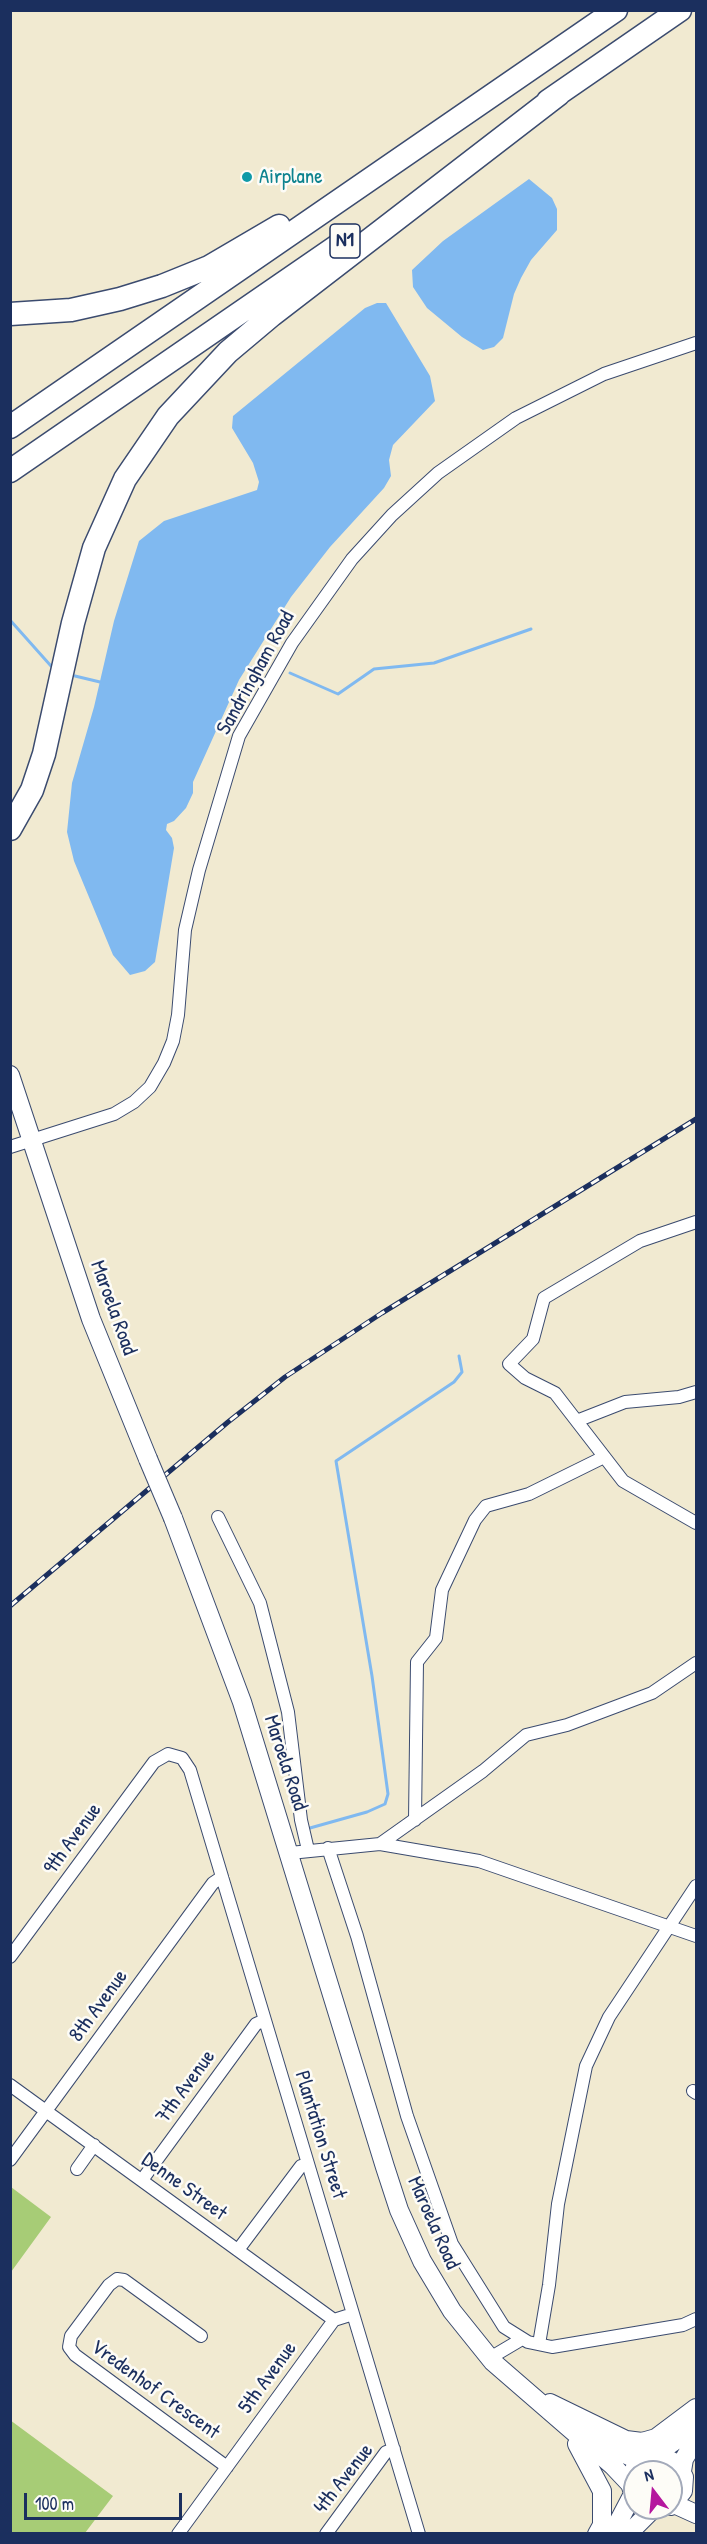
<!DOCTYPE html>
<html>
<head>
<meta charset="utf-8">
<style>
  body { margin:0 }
  #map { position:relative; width:707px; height:2544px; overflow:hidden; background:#f1ead1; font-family:"Patrick Hand",sans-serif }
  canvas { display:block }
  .frame { position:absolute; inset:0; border:12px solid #1b2f5e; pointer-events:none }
  .north { position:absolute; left:623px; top:2460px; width:60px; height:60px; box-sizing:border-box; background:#fdfcf7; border:2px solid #a3aaba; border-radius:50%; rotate:344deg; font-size:16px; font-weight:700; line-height:24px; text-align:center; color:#1b2f5e }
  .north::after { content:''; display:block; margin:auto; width:21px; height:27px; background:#b5179e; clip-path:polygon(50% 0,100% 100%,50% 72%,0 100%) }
  .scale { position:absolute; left:24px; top:2493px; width:158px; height:27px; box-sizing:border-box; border:3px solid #1b2f5e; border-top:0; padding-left:8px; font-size:18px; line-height:21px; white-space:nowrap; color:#1b2f5e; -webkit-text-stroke:4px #fdfcf7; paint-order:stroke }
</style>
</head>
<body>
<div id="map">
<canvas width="707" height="2544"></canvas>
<div class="frame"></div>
<div class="north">N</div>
<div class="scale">100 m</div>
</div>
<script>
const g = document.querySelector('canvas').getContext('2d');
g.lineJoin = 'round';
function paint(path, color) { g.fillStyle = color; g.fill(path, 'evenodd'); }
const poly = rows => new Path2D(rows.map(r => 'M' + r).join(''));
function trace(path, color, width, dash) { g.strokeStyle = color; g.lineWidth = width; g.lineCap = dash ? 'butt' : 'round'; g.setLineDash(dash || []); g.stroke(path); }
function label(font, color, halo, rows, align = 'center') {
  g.font = font + ' "Patrick Hand",sans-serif'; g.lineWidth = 5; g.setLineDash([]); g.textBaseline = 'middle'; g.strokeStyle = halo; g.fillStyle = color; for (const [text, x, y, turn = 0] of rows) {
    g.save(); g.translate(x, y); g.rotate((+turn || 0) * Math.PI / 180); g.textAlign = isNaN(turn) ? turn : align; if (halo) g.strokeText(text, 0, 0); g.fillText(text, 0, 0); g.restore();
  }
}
const green = poly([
  [11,2187,51,2217,11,2272],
  [10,2420,113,2496,85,2533,11,2533]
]);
const water = poly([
  [529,179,552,198,557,209,557,230,531,260,521,278,514,294,503,338,494,347,483,350,462,337,427,308,413,287,412,270,443,241],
  [377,303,386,303,430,376,435,401,393,445,389,460,391,476,384,488,330,547,291,597,239,680,193,782,193,793,186,808,174,821,167,824,166,830,172,838,174,848,155,962,145,971,130,975,113,955,74,861,67,832,72,783,94,707,114,621,139,541,164,521,257,490,259,482,253,463,232,428,233,416,365,308]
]);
const stream = poly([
  [10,620,51,666],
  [247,667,259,669],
  [290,673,338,694,374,669,434,663,531,629],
  [75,676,100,682],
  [310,1828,367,1812,385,1804,388,1794,372,1676,336,1461,454,1382,462,1372,459,1356]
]);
const street = poly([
  [10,1147,114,1114,134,1102,150,1087,164,1063,173,1041,178,1015,185,930,199,870,239,736,292,643,352,559,392,515,438,473,516,418,604,374,696,343],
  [696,1222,640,1241,544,1298,533,1339,509,1364,525,1378,555,1393,623,1481,696,1523],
  [579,1420,625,1402,679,1397,696,1392],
  [218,1517,260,1603,288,1712,301,1820,308,1850],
  [415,1820,417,1662,436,1638,442,1590,475,1520,486,1506,529,1494,604,1457],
  [380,1844,483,1771,526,1735,567,1725,652,1693,696,1663],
  [328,1848,357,1936,407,2116,452,2244,504,2327,528,2342,552,2347,683,2325,696,2319],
  [290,1853,380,1844,479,1861,696,1936],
  [10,1957,154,1762,168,1754,182,1758,190,1770,419,2534],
  [10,2085,334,2320],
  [693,2091,696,2093],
  [10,2160,213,1883,222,1877],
  [77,2169,94,2145],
  [142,2180,256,2024,265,2020],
  [238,2250,301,2166,308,2164],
  [201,2336,124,2280,117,2279,109,2285,71,2336,69,2347,75,2355,227,2467],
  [539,2344,549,2285,558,2204,586,2066,609,2017,696,1886],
  [490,2358,522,2339],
  [178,2534,334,2320,353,2314],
  [326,2534,386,2452,394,2449]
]);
const secondary = poly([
  [10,1075,91,1319,148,1459],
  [173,1518,242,1702,385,2167,399,2210,422,2261,452,2311,493,2362,613,2466,630,2484],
  [550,2403,626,2440,642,2442,656,2438,696,2408],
  [589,2438,629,2456,645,2459],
  [577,2444,602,2491,602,2525,597,2534],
  [654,2456,679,2438,696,2417],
  [682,2471,684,2459,696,2439],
  [635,2498,630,2484,635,2467,649,2457,662,2456,677,2464,684,2477,683,2491,671,2506],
  [674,2504,696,2514],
  [612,2534,633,2494],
  [628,2534,653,2509]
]);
const highway = poly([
  [548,101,680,10],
  [10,314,71,310,120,299,162,286,209,267,279,226],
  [10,427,616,10],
  [10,471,337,246],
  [10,829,32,790,44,754,73,623,94,548,125,479,168,416,228,352,272,315,559,94]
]);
const rail = poly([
  [10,1606,228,1422,285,1377,382,1313,696,1119]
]);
const secondaryBridge = poly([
  [148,1459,173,1518]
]);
const markers = [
  [247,177,6,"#0f9aa8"]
];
const shields = [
  [345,241,30]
];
const shieldNames = [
  ["N1",345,241]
];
const cultureNames = [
  ["Airplane",259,177]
];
const streetNames = [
  ["Sandringham Road",256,673,-61],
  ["Maroela Road",113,1308,70],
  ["Maroela Road",285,1763,72],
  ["9th Avenue",73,1839,-54],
  ["8th Avenue",99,2006,-54],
  ["7th Avenue",186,2087,-54],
  ["Plantation Street",320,2135,73],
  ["Denne Street",184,2187,36],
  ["Maroela Road",433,2223,66],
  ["5th Avenue",268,2378,-54],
  ["Vredenhof Crescent",155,2390,36],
  ["4th Avenue",344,2479,-52]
];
paint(green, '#a7cc76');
paint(water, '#80b9f0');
trace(stream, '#80b9f0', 3);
trace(street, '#3b4b6f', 14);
trace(secondary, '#3b4b6f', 20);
trace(highway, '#3b4b6f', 25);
trace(street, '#fff', 12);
trace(secondary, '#fff', 18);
trace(highway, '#fff', 22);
trace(rail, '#1b2f5e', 5);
trace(rail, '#fdfcf7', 3, [9]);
trace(secondaryBridge, '#3b4b6f', 20, []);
trace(secondaryBridge, '#fff', 18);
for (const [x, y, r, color] of markers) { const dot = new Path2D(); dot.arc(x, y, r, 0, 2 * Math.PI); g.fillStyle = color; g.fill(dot); trace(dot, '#fdfcf7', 2); }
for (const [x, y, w] of shields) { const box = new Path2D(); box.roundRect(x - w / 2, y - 17, w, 34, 4.5); g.fillStyle = '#fdfcf7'; g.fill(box); trace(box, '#1b2f5e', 1.5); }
label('bold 20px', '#1b2f5e', null, shieldNames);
label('21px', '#0d838f', '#fdfcf7', cultureNames, 'left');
label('21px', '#1b2f5e', '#fdfcf7', streetNames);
</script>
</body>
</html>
